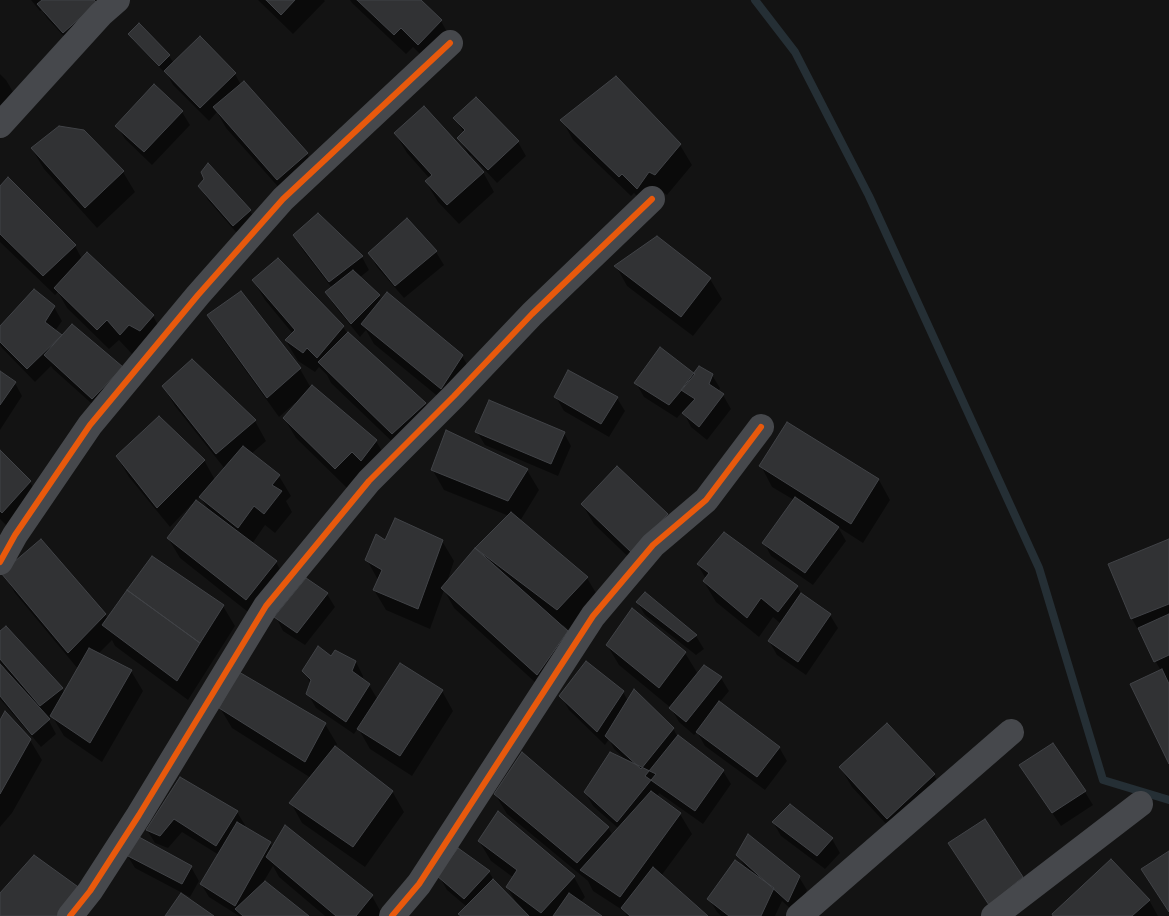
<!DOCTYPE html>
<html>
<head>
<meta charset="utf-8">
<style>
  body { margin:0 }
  canvas { display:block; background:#131313 }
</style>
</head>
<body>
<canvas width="1169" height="916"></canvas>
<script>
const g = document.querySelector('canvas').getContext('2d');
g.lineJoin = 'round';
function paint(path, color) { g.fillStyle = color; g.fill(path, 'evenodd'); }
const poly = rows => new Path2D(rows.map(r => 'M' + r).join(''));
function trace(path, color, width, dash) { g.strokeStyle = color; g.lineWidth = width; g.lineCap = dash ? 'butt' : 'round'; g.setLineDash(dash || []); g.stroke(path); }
const shadow = poly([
  [31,0,92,0,72,45,47,18,42,10,40,11],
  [258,0,324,0,325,1,293,34],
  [350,0,419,0,441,21,452,41,430,64,413,47,406,54,352,3],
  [139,25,169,56,174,63,235,74,241,85,307,154,318,174,289,199,226,128,217,112,209,121,173,85,165,70,163,71,133,40,129,34],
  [0,74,6,80,18,100,0,115],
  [476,99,518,142,526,156,497,183,471,155,469,157,483,172,494,192,459,224,438,202,426,182,430,179,407,153,395,133,468,156,469,155,459,138,464,133,455,118],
  [182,112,190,125,152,165,125,139,117,126],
  [562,120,680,145,692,165,667,195,661,191,649,208,634,193,631,196,573,140],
  [84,132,123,172,135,192,97,228,44,169,32,149],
  [208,165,250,211,258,224,242,239,208,200,200,187,206,179],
  [8,179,75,246,82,259,153,316,164,336,132,354,119,340,109,349,67,308,58,292,55,295,0,242,0,188],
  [407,220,436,252,444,265,404,298,377,267,370,254],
  [295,236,362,257,369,270,359,278,379,296,382,301,462,356,474,376,452,408,374,344,366,330,360,337,334,305,326,292,332,288,302,249],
  [278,260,343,327,348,334,425,404,437,424,404,453,331,383,327,375,319,367,315,372,298,361,286,341,293,334,265,300,253,280],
  [616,266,710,279,722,299,693,336,627,286],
  [54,307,62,321,55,331,62,337,122,368,100,411,53,369,51,366,35,382,2,348,0,345,0,328],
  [209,315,300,369,311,388,376,441,388,461,347,488,296,438,284,418,296,404,295,403,279,417,220,335],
  [0,373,15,383,22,396,0,430],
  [694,375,712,375,720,388,718,392,723,395,731,409,707,440,691,427,683,411,677,418,644,397,636,383],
  [163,386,255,421,266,441,251,454,279,476,291,496,286,501,292,512,275,533,265,525,252,544,276,562,287,582,258,620,180,558,168,538,193,505,192,504,170,527,129,477,117,457,204,460,215,480,225,469,175,406],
  [200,496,209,511,195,501],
  [556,397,617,398,625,411,609,437,564,411],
  [788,423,879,480,890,500,863,543,838,527,846,541,813,585,771,556,764,543,794,500,772,487,761,466],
  [477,432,564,433,571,446,558,476,485,445],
  [0,452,30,482,42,502,14,533,0,519],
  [617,468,667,515,679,535,644,572,594,524,582,504],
  [432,469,527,470,539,490,520,521,587,578,599,598,569,630,563,625,561,627,567,631,549,695,454,608,444,590,430,629,386,610,374,590,378,580,367,560,386,542,442,541,454,561,446,585,476,549,509,516,444,490],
  [1169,541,1169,680,1167,681,1169,684,1169,761,1161,671,1132,619,1110,564],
  [698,565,797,586,802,595,830,615,838,628,806,675,777,655,769,641,781,624,773,617,759,637,716,602,704,582,706,579],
  [3,573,105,614,108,619,223,606,235,626,188,700,115,646,112,640,98,654,131,671,143,691,102,762,64,736,52,716,48,719,56,734,41,747,0,699,0,666,3,669,5,668,0,662,0,633,6,628,62,689,65,693,78,669,15,593],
  [327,594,335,607,305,645,283,631,276,617],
  [645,594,696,636,704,649,696,655,645,615,637,602],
  [632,610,685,653,698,674,721,678,729,691,719,703,779,747,787,761,765,790,705,746,697,732,694,735,679,722,671,708,619,665,607,645],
  [331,658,356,662,363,676,362,680,369,685,378,700,442,691,453,711,412,776,370,749,358,728,354,734,316,708,308,694,311,684,304,671],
  [623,692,628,701,673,728,678,738,723,771,731,784,703,824,659,793,657,797,680,814,692,834,661,876,706,916,627,916,624,911,593,891,588,881,507,814,495,794,608,827,613,836,619,829,593,806,585,792,626,760,614,749,609,739,605,745,569,710,561,696],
  [220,708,325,724,337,744,335,748,392,791,404,812,365,867,302,823,291,803,311,778,232,728],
  [0,722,30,740,42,760,12,813,0,827],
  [887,724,934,775,946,795,899,838,852,787,840,767],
  [180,779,237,812,245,825,244,827,270,843,273,848,372,896,383,916,325,916,279,877,273,866,264,881,307,916,239,916,209,897,201,884,219,855,182,832,168,848,155,843,147,830],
  [1029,779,1085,792,1093,805,1061,826],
  [790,805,832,839,840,853,825,869,781,836,773,822],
  [479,841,574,877,585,897,580,903,600,916,530,916,526,913,528,916,461,916,460,915,467,907,447,890,439,876,458,849,489,872,498,886,517,904,507,887,514,878,491,861],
  [949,843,1022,878,1034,898,996,916,961,863],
  [1169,852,1169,913,1142,870],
  [127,855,191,867,199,881,190,897,135,868],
  [738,855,799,877,807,890,796,914,782,901,775,916,721,916,717,912,709,899,746,869],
  [1149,900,1158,916,1054,916]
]);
const stream = poly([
  [755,0,795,52,869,196,1039,568,1103,780,1169,800]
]);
const building = poly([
  [42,0,94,0,97,3,63,33,37,4,42,0],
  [266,0,295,0,281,15,266,0],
  [357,0,421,0,442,20,418,45,401,28,394,35,357,0],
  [139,23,170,55,159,66,128,34,139,23],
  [200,36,236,73,200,108,164,71,200,36],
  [616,76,681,144,655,175,649,172,637,189,622,174,619,177,560,120,616,76],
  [244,81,308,153,277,180,213,107,244,81],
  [154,84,183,111,144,152,115,126,154,84],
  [476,97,519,141,488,170,457,138,465,130,453,118,476,97],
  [424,106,484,172,447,205,425,181,432,175,394,133,424,106],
  [59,126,84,130,124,171,85,208,31,148,59,126],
  [208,163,251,210,233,226,198,186,204,179,201,172,208,163],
  [8,177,76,245,43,276,0,234,0,186,8,177],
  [318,213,363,256,329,282,293,235,318,213],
  [407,218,437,251,395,286,368,253,407,218],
  [657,236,711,278,681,317,614,266,657,236],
  [87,252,154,315,140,331,129,325,120,335,107,320,97,330,54,288,87,252],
  [278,258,344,326,317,358,307,348,303,353,285,340,295,330,252,280,278,258],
  [353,270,380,295,351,324,325,292,353,270],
  [34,289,55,306,45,322,62,335,27,369,0,342,0,326,34,289],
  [241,291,301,368,267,398,207,315,241,291],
  [387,292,463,355,441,389,361,324,387,292],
  [72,324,123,367,92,399,44,355,72,324],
  [348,332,426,403,392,434,318,362,348,332],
  [660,347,695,374,669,405,634,383,660,347],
  [192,359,256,420,216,454,162,386,192,359],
  [699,366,713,374,709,384,724,394,699,427,682,413,695,399,681,390,699,366],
  [568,370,618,397,601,424,554,397,568,370],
  [0,371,16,382,0,405,0,371],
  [312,385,377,440,361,461,352,452,335,469,283,418,312,385],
  [489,400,565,432,551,464,475,432,489,400],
  [159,416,205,460,157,508,116,456,159,416],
  [787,422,879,479,851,524,759,466,787,422],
  [446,430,528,469,508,501,431,470,446,430],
  [243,446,280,475,272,485,282,491,264,514,254,506,238,528,199,497,243,446],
  [0,450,31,481,2,513,0,511,0,450],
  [617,466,668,514,632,553,581,504,617,466],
  [795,497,839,527,805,573,762,543,795,497],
  [196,500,277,561,246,600,167,538,196,500],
  [511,512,588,577,557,610,475,548,511,512],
  [395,518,443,540,418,609,373,590,382,570,365,560,376,534,385,540,395,518],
  [724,532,798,586,778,612,761,598,747,618,703,581,709,573,697,564,724,532],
  [41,539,106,614,68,653,1,573,41,539],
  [1169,539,1169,604,1131,619,1108,564,1169,539],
  [475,548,568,631,537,675,441,588,475,548],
  [152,556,224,605,200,643,127,590,152,556],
  [306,578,328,593,297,633,274,617,306,578],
  [127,590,200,643,177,681,102,625,127,590],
  [645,592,697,635,688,642,636,602,645,592],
  [801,593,831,614,798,662,768,641,801,593],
  [632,608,686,652,659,688,606,645,632,608],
  [1169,614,1169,655,1154,662,1138,628,1169,614],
  [6,626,63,688,40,706,0,659,0,631,6,626],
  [318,646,331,656,335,650,356,661,352,671,370,684,346,722,306,694,311,680,302,671,318,646],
  [89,648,132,670,90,743,50,716,89,648],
  [586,661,624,691,597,732,559,696,586,661],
  [400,663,443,690,400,756,357,729,400,663],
  [0,664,50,719,32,735,0,696,0,664],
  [704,665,722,677,686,722,669,708,704,665],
  [1162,669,1169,684,1169,764,1130,684,1162,669],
  [239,672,326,723,305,762,219,708,239,672],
  [634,689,674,728,641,769,605,736,634,689],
  [719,701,780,747,757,777,696,732,719,701],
  [5,711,31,739,0,794,0,720,5,711],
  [887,723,935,774,887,819,839,767,887,723],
  [678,735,724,770,695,811,645,776,678,735],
  [1053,743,1086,791,1052,813,1019,765,1053,743],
  [335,746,393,791,353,847,289,803,335,746],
  [522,752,609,827,577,863,494,794,522,752],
  [610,752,656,774,617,822,584,792,610,752],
  [180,777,238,811,216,846,174,819,160,836,146,830,180,777],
  [651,791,681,813,620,897,580,870,651,791],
  [790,804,833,838,817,856,772,822,790,804],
  [498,811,575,876,541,913,506,887,517,870,478,841,498,811],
  [985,819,1023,877,989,905,948,843,985,819],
  [237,822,271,842,235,906,200,884,237,822],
  [285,825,373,895,356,916,336,916,266,857,285,825],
  [748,834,800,876,788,902,736,855,748,834],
  [139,837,192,866,182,884,126,855,139,837],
  [458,848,490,871,464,899,437,876,458,848],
  [1169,851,1169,912,1141,869,1169,851],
  [34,855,81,889,57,916,0,916,0,893,34,855],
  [1111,859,1150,900,1132,916,1053,916,1052,914,1111,859],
  [735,860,774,888,761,916,729,916,707,899,735,860],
  [653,867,708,916,630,916,621,908,653,867],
  [493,879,529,916,461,916,458,914,493,879],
  [265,881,309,916,243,916,235,909,265,881],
  [181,893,214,916,165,916,181,893],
  [569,893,602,916,553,916,569,893]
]);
const street = poly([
  [0,125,101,14,117,0],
  [0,562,15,535,90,425,198,295,283,199,450,43],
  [70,916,90,891,139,815,266,606,369,481,454,396,532,314,652,199],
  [392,916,419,884,593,616,653,545,706,500,761,427],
  [799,916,1011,732],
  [994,916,1140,804]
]);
const cycleway = poly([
  [0,562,15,535,90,425,198,295,283,199,450,43],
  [70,916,90,891,139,815,266,606,369,481,454,396,532,314,652,199],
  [392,916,419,884,593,616,653,545,706,500,761,427]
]);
paint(shadow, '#0007');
trace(stream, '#252f35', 8);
paint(building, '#313234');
trace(building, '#414347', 1);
trace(street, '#46484c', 26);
trace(cycleway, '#e8590c', 6);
</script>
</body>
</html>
